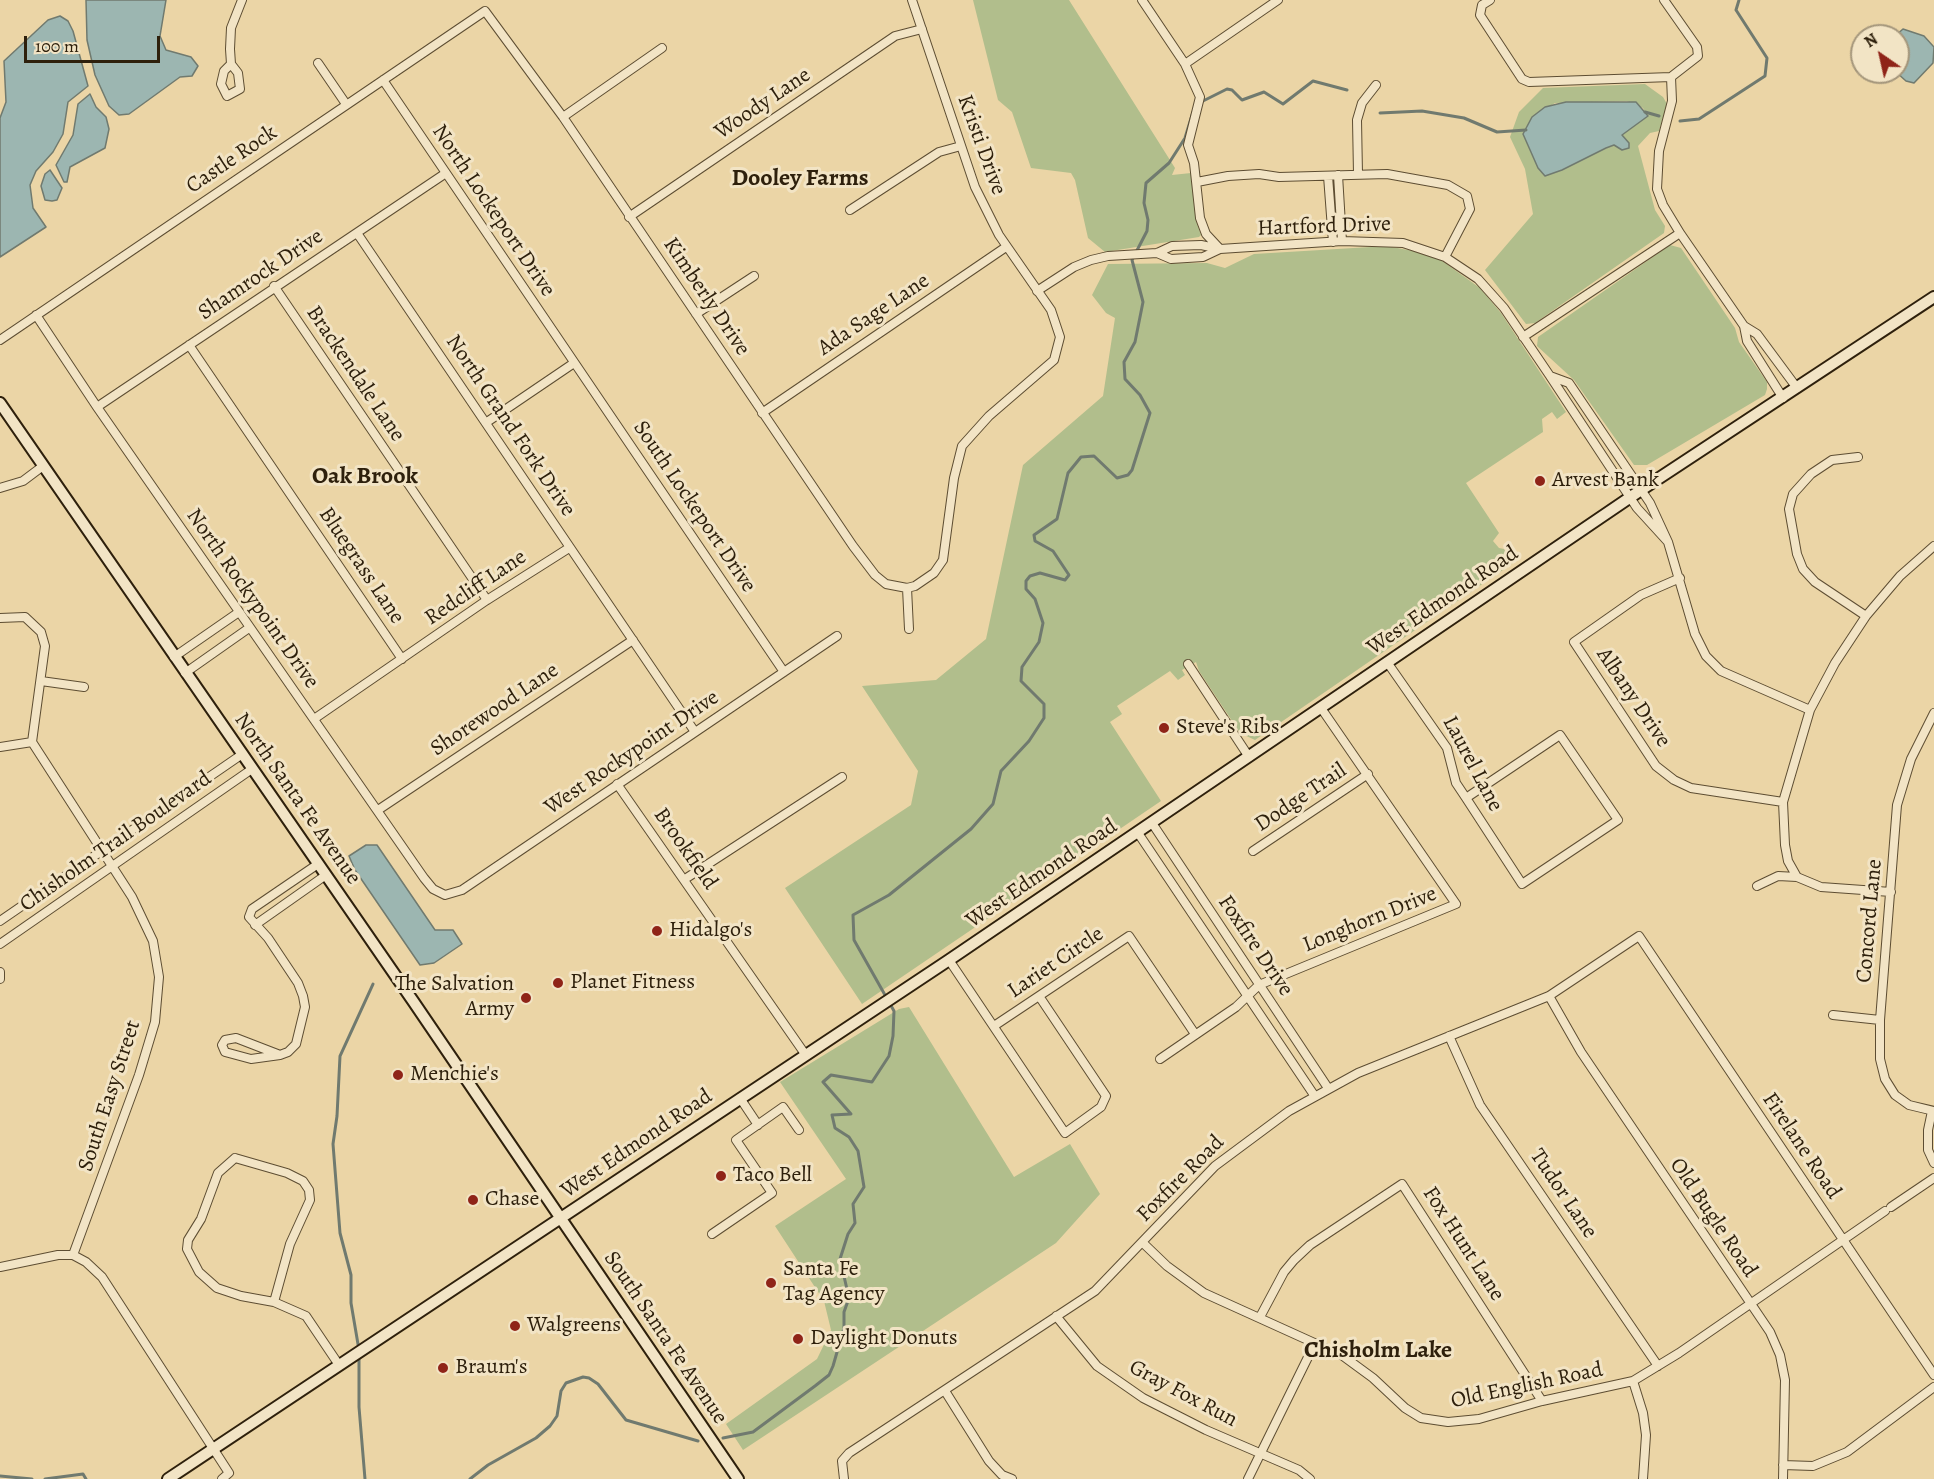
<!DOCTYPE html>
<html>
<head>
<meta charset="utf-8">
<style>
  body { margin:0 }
  #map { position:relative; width:1934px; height:1479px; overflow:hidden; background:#ebd5a6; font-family:Alegreya,serif }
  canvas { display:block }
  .north { position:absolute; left:1850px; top:24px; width:60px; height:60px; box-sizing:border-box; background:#f2e4c5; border:2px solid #a4967b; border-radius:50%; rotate:326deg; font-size:16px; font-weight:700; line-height:24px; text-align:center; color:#2e200c }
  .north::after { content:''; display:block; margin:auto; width:21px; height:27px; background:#8f2418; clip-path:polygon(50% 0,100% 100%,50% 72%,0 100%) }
  .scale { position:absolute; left:24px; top:36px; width:136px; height:27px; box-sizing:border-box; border:3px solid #2e200c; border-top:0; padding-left:8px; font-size:18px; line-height:21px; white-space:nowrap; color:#2e200c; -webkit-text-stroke:4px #f2e4c5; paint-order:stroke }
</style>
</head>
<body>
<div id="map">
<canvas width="1934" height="1479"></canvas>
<div class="north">N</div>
<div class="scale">100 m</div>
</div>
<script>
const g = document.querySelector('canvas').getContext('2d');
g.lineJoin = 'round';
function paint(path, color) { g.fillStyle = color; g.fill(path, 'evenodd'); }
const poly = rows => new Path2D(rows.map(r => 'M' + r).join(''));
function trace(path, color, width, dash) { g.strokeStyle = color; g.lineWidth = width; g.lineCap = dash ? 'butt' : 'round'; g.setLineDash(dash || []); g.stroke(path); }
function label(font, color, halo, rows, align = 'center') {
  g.font = font + ' Alegreya,serif'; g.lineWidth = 6; g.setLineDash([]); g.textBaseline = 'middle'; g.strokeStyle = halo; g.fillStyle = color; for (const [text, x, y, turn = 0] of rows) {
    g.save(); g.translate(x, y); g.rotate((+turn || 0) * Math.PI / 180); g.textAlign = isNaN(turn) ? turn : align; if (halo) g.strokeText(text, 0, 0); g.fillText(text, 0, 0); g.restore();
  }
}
const green = poly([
  [973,0,1069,0,1175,168,1172,175,1191,173,1197,223,1201,235,1199,237,1105,252,1088,238,1075,180,1071,173,1031,168,1012,112,998,100],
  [1645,84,1663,97,1667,104,1659,131,1650,133,1638,146,1655,210,1665,226,1664,233,1535,323,1526,324,1485,270,1533,214,1525,169,1510,137,1519,112,1543,88],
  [1627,101,1643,108,1647,116,1621,135,1629,143,1614,145,1585,157,1538,168,1523,134,1532,117,1555,103],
  [1670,245,1681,248,1735,328,1739,342,1767,382,1767,389,1765,395,1647,465,1634,465,1574,380,1537,346,1538,337],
  [1387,246,1434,255,1480,288,1501,313,1566,412,1557,419,1552,412,1542,419,1543,432,1466,483,1499,533,1493,541,1499,548,1504,549,1513,563,1255,740,1240,733,1199,671,1196,662,1182,670,1185,675,1178,680,1170,671,1117,706,1122,714,1110,722,1161,801,862,1004,785,888,911,805,918,771,862,686,936,680,986,639,1023,465,1103,396,1115,318,1106,313,1092,295,1108,264,1207,263,1225,268,1254,254],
  [909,1007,1014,1177,1070,1144,1100,1194,1056,1243,743,1450,726,1424,817,1359,831,1330,824,1301,775,1226,846,1179,780,1082,899,1009]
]);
const water = poly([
  [86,0,166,0,160,36,166,50,191,57,198,66,192,76,180,77,129,114,119,115,109,106,95,75,87,40,86,0],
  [60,16,68,21,73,31,88,86,68,102,63,134,53,152,36,171,30,185,33,208,46,227,0,257,0,118,6,102,4,61,48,20,60,16],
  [1903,29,1924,36,1934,47,1933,63,1914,83,1906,81,1896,72,1898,72,1898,36,1895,36,1903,29],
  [90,94,96,107,106,117,109,129,105,148,70,167,67,182,64,182,56,165,73,135,78,104,90,94],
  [1566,102,1636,102,1648,116,1622,135,1629,143,1629,148,1622,150,1614,145,1606,148,1562,170,1545,176,1538,168,1523,134,1532,117,1545,107,1566,102],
  [50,170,62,188,57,200,52,201,45,200,41,186,45,174,50,170],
  [366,845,377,845,435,930,453,930,462,944,434,963,420,965,355,870,349,856,366,845]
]);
const stream = poly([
  [1201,102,1227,89,1232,90,1242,100,1264,92,1283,104,1313,81,1347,90],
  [1645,112,1659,116],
  [1380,113,1422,111,1464,118,1497,132,1526,130],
  [1680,121,1699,119,1765,76,1767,58,1736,10,1739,0],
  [359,1350,351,1303,351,1275,340,1233,333,1144,337,1116,340,1056,373,984],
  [359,1357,359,1407,365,1479],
  [723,1438,753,1432,815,1386,829,1375,833,1366,844,1328,844,1312,849,1298,840,1259,848,1234,855,1223,853,1204,864,1187,858,1151,849,1137,835,1128,832,1115,851,1114,823,1082,831,1075,872,1082,889,1056,893,1036,894,1011,854,940,853,915,889,895,971,829,993,804,1001,771,1029,741,1044,718,1044,704,1021,681,1022,667,1039,642,1043,623,1035,599,1026,589,1026,581,1030,576,1040,573,1065,580,1069,575,1053,551,1035,541,1034,535,1057,519,1068,473,1081,457,1094,456,1117,478,1128,475,1132,470,1150,413,1140,395,1125,379,1124,362,1135,342,1143,302,1132,260,1147,231,1148,220,1144,203,1146,183,1169,163,1185,138,1193,112],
  [0,1476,32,1479],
  [45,1479,83,1474,86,1479],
  [470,1479,488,1465,536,1438,550,1426,557,1416,561,1391,566,1383,583,1377,589,1378,598,1384,626,1420,698,1441]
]);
const street = poly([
  [1142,0,1185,64,1200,97,1188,145,1194,163,1200,218,1206,234,1219,248],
  [1490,0,1482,5,1480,15,1522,79,1529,82,1671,77,1698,56,1697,47,1664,0],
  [318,63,346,104],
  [231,64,224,71,221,84,227,96,240,89,238,73,231,64,230,49,231,28,242,0],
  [1185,64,1278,0],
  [1671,77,1672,101,1659,151,1657,189,1663,205,1680,233,1744,326,1747,341,1783,398],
  [383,80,784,672],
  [563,117,662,48],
  [1358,174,1357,120,1362,103,1376,85],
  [1338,175,1342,241],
  [1328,176,1333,242],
  [1197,182,1228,176,1259,174,1279,177,1387,174,1448,185,1467,196,1470,209,1445,257],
  [850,210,939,152,961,146],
  [629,217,895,36,922,29],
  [357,233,695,732],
  [1157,253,1171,259,1203,257,1220,249],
  [274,286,487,600],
  [1037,291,1074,267,1091,260,1108,256,1157,253,1172,246,1201,245,1220,249,1342,241,1403,243,1445,257,1478,279,1504,308,1550,376],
  [696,314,754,276],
  [36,315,97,407,424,878,433,889,445,895,462,890,837,636],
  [1744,326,1757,334,1797,388],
  [1523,337,1680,233],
  [0,340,485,11,563,117,853,546,875,575,886,584,907,588,915,586,934,573,943,560,954,478,962,446,989,416,1054,360,1060,337,1051,310,999,235,975,187,912,0],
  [189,345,402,659],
  [97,407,446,173],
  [762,413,1006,247],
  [487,422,574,363],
  [1858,457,1832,460,1811,474,1793,494,1789,509,1797,554,1803,569,1815,582,1866,616],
  [0,488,23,481,43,466],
  [1668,542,1637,508,1550,376,1569,383,1650,503,1668,542,1695,634,1706,656,1721,671,1810,710],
  [1680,578,1641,595,1574,642,1656,766,1674,780,1691,788,1783,802],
  [907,588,909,629],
  [0,618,25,617,41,632,45,646,32,742,132,897,153,941,159,977,155,1022,139,1075,73,1255],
  [174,657,239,612],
  [1387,662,1447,748,1456,783,1466,798,1522,884,1618,820,1560,735,1466,798],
  [1188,664,1249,757],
  [185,673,249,628],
  [41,681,84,687],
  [1934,713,1911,759,1897,805,1880,1020,1880,1059,1885,1079,1895,1095,1909,1105,1934,1111],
  [314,719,487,600,569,548],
  [0,747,32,742],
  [617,784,805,1054],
  [378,810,633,640],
  [1152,823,1328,1088],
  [1138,833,1314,1095],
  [1253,851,1368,774],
  [1797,877,1788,861,1785,845,1783,802,1810,710,1835,663,1866,616,1900,576,1934,546],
  [685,879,842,777],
  [1757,886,1778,876,1797,877,1821,887,1891,892],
  [0,921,241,755],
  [255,925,326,875],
  [0,944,252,769],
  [949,960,1065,1133,1101,1107,1106,1096,1039,996],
  [0,972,0,979],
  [1549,996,1581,1052,1770,1332,1780,1355,1785,1380,1783,1479],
  [1833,1015,1880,1020],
  [994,1026,1129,936,1195,1034],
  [1449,1036,1480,1105,1658,1366],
  [280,1055,251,1059,225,1052,222,1045,225,1040,236,1038,280,1055,288,1052,296,1044,305,1007,303,996,298,983,268,938,249,917,252,909,318,864],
  [1160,1059,1236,1007,1259,985,1456,904,1321,708],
  [740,1098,758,1125],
  [1932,1111,1928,1130,1928,1150,1934,1163],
  [235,1158,287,1173,303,1181,309,1190,310,1200,290,1244,274,1302,241,1296,217,1288,199,1272,187,1249,188,1240,201,1219,218,1173,235,1158],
  [1891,1207,1934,1178],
  [712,1234,772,1193,736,1140,783,1107,799,1130],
  [1143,1243,1167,1266,1204,1293,1343,1356,1373,1378,1405,1408,1421,1418,1448,1422,1479,1419,1542,1401,1633,1381,1679,1353,1885,1211],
  [0,1267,58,1255,73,1255,86,1262,102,1277,229,1473,222,1479],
  [274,1302,306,1316,339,1365],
  [1056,1316,1097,1366,1143,1398,1206,1430,1299,1470,1310,1479],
  [1260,1317,1284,1272,1294,1260,1310,1245,1402,1184,1542,1401],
  [1633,1381,1643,1413,1646,1435,1643,1479],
  [945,1391,989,1461,1002,1475,1012,1479],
  [1783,1465,1813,1466,1847,1452,1934,1387],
  [844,1479,842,1461,849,1453,1095,1291,1215,1166,1289,1111,1358,1073,1549,996,1639,936,1934,1375],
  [1248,1479,1315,1343]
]);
const secondary = poly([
  [0,403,413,1001,738,1479],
  [168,1479,949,960,1641,490,1934,297]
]);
const markers = [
  [1540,481,6,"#8f2418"],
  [1164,728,6,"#8f2418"],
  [657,931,6,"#8f2418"],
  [558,983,6,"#8f2418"],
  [526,998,6,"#8f2418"],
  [398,1075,6,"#8f2418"],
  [721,1176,6,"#8f2418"],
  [473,1200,6,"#8f2418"],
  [771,1283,6,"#8f2418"],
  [515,1326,6,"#8f2418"],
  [798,1339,6,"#8f2418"],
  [443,1368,6,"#8f2418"]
];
const streetNames = [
  ["Woody Lane",763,104,-34],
  ["Kristi Drive",981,145,70],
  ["Castle Rock",232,160,-34],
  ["North Lockeport Drive",493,211,56],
  ["Hartford Drive",1324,227,-2],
  ["Shamrock Drive",261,275,-34],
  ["Kimberly Drive",706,297,56],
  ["Ada Sage Lane",874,315,-34],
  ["Brackendale Lane",355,374,56],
  ["North Grand Fork Drive",510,426,56],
  ["South Lockeport Drive",694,507,56],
  ["Bluegrass Lane",361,566,56],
  ["Redcliff Lane",476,588,-34],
  ["North Rockypoint Drive",252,599,55],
  ["West Edmond Road",1443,601,-34],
  ["Albany Drive",1633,698,56],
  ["Shorewood Lane",495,710,-34],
  ["West Rockypoint Drive",632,753,-34],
  ["Laurel Lane",1472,764,62],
  ["Dodge Trail",1301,798,-34],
  ["North Santa Fe Avenue",297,799,55],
  ["Chisholm Trail Boulevard",116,842,-35],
  ["Brookfield",685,849,55],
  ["West Edmond Road",1042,874,-34],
  ["Longhorn Drive",1370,920,-22],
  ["Concord Lane",1870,921,-85],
  ["Foxfire Drive",1255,946,56],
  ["Lariet Circle",1056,963,-34],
  ["South Easy Street",110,1096,-72],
  ["West Edmond Road",637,1144,-34],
  ["Firelane Road",1801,1146,56],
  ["Foxfire Road",1181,1179,-45],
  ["Tudor Lane",1563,1194,56],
  ["Old Bugle Road",1713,1218,56],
  ["Fox Hunt Lane",1463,1244,57],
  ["South Santa Fe Avenue",665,1338,56],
  ["Old English Road",1527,1386,-12],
  ["Gray Fox Run",1183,1394,28]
];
const poiNames = [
  ["Arvest Bank",1552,481],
  ["Steve's Ribs",1176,728],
  ["Hidalgo's",669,931],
  ["Planet Fitness",570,983],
  ["The Salvation",514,985,"right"],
  ["Army",514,1010,"right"],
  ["Menchie's",410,1075],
  ["Taco Bell",733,1176],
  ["Chase",485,1200],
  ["Santa Fe",783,1270],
  ["Tag Agency",783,1295],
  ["Walgreens",527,1326],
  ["Daylight Donuts",810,1339],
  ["Braum's",455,1368]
];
const neighbourhoodNames = [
  ["Dooley Farms",800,179],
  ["Oak Brook",365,477],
  ["Chisholm Lake",1378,1351]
];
paint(green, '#b1be8c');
paint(water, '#9cb6b1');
trace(water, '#707a6f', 1.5);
trace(stream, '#707a6f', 3);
trace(street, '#5d4d32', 10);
trace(secondary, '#2e200c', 14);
trace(street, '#f2e4c5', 8);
trace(secondary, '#f2e4c5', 10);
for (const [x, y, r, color] of markers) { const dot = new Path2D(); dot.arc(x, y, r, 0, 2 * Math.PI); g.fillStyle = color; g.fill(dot); trace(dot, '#f2e4c5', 2); }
label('22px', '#2e200c', '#f2e4c5', streetNames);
label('22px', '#2e200c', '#f2e4c5', poiNames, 'left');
label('bold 24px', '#2e200c', '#f2e4c5', neighbourhoodNames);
</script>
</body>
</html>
